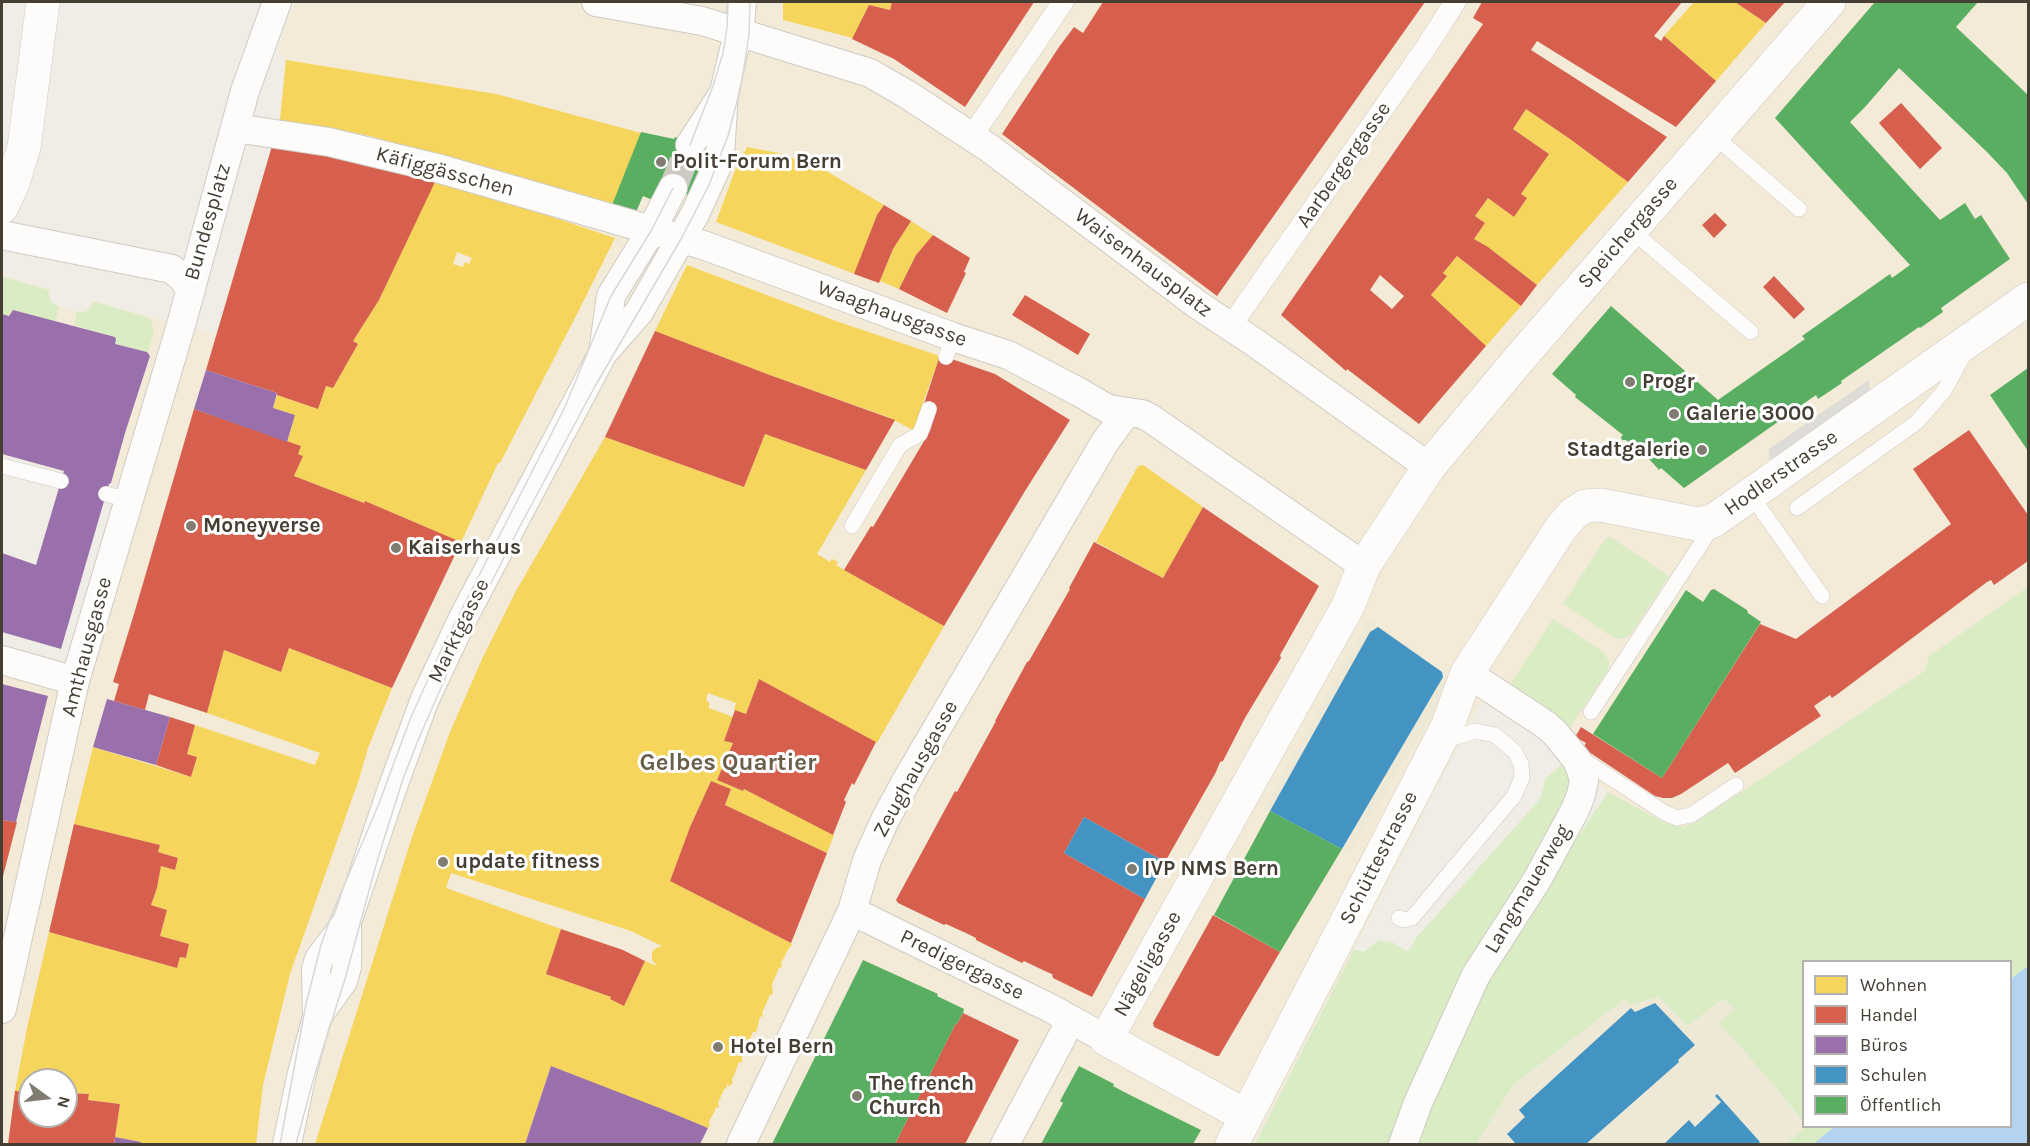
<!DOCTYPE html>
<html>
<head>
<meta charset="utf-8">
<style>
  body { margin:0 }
  #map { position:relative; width:2030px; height:1146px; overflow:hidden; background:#efede6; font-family:Karla,sans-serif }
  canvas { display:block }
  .frame { position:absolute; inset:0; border:3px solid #453f33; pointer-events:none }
  .legend { position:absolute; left:1802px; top:960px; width:210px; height:168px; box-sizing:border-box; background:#fff; border:2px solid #b5b2ad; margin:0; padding:8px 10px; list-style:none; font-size:18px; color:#453f33 }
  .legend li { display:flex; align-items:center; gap:12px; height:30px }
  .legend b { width:30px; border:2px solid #b5b2ad }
  .north { position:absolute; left:18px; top:1068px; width:60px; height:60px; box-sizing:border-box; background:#fff; border:2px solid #b5b2ad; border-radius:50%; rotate:105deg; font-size:16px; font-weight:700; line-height:24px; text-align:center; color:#453f33 }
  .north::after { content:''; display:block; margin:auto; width:21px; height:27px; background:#807c72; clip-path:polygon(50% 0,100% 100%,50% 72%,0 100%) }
</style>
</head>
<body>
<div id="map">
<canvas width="2030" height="1146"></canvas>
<div class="frame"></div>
<ul class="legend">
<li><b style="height:16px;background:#f6d55c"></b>Wohnen</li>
<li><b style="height:16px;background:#d6604d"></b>Handel</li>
<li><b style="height:16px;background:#9970ab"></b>Büros</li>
<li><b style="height:16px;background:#4393c3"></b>Schulen</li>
<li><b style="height:16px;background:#5aae61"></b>Öffentlich</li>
</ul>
<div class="north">N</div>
</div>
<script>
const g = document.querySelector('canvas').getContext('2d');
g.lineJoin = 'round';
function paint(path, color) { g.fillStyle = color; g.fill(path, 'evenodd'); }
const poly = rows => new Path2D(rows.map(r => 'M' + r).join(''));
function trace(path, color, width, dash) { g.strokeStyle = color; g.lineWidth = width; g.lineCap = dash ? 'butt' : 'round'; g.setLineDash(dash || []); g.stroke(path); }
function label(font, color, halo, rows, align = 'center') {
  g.font = font + ' Karla,sans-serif'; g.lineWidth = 6; g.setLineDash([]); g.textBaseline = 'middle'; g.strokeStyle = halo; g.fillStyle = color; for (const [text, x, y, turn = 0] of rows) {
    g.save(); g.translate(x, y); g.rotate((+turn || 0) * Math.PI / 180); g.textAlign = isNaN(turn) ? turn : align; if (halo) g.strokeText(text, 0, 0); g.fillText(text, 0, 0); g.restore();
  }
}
const commercial = poly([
  [296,2,2028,2,2028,587,1929,656,1925,671,1699,820,1687,826,1677,827,1665,823,1608,792,1570,764,1553,746,1481,702,1254,1144,2,1144,2,645,58,660,64,659,69,654,119,486,2,455,2,276,50,289,50,299,54,304,76,311,86,311,94,301,216,335,279,120,285,59,281,53,277,52,288,19],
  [30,1080,66,1080,66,1116,30,1116]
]);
const education = poly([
  [1369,620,1453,679,1349,853,1264,808],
  [1804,962,1774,1085,1805,1127,1787,1144,1476,1144,1513,1085,1626,999,1632,1005,1659,997,1688,1026,1723,998,1734,1010]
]);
const green = poly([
  [2,277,48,290,50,301,59,307,55,321,13,310,9,316,2,314],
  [94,302,143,316,151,321,154,332,148,352,115,344,115,337,74,325,77,312,86,312],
  [1610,537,1669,576,1630,635,1622,639,1614,638,1563,604,1606,538],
  [2028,587,2028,966,2011,979,2010,962,1804,962,1803,1122,1774,1085,1719,1023,1734,1010,1723,998,1688,1026,1659,997,1631,1005,1625,999,1513,1085,1476,1144,1404,1144,1457,1017,1608,792,1669,825,1682,827,1694,823,1925,671,1929,656],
  [1553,619,1603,652,1609,661,1608,670,1569,729,1512,687,1511,683],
  [1570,764,1578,770,1401,1144,1255,1144,1354,949,1364,952,1379,940,1394,943,1408,952,1417,937,1540,799,1546,778,1561,765],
  [1805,1127,1805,1126,1834,1127,1813,1144,1787,1144]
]);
const parking = poly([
  [1869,380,1871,404,1770,465,1769,449]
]);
const water = poly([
  [2028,966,2028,1144,1813,1144,1834,1127,2010,1126,2011,979]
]);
const homes = poly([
  [783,2,892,2,890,10,869,5,853,38,783,20],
  [1694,2,1735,2,1766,23,1716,81,1664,36],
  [286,60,496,94,641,133,611,208,370,136,332,128,280,120],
  [1526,109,1570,139,1628,182,1537,285,1488,247,1474,239,1485,223,1475,216,1488,198,1514,217,1527,198,1521,194,1549,154,1513,129],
  [747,147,778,153,821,168,884,205,877,215,855,274,716,222,740,157,742,157],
  [436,178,615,238,579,310,500,463,498,463,461,542,365,501,364,503,294,476,303,456,298,454,301,446,287,442,295,415,273,408,277,395,318,409,326,386,333,388,358,344,353,341,379,300],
  [457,252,472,258,469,264,465,262,463,267,453,264],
  [911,221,933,235,916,255,899,289,880,281,893,249],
  [1457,256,1521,306,1486,346,1431,295,1447,276,1443,273],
  [687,265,836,321,940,356,921,408,923,408,913,430,888,417,767,374,655,331],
  [765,434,866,470,817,554,830,562,832,559,838,562,836,565,844,570,944,626,877,743,759,679,746,714,734,710,736,703,708,693,706,700,709,703,709,708,733,717,724,741,733,743,717,780,743,791,744,789,834,835,827,853,725,805,731,789,711,781,690,827,670,881,791,943,792,945,789,948,781,963,782,967,779,968,772,984,773,994,770,995,762,1013,763,1016,760,1017,756,1032,753,1032,748,1043,750,1046,746,1047,742,1057,742,1062,739,1062,732,1080,733,1083,729,1086,726,1084,727,1088,724,1089,718,1103,719,1107,716,1108,709,1122,710,1126,708,1128,551,1066,525,1144,315,1144,412,837,450,732,483,657,516,591,605,437,744,487],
  [451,873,631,931,662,946,656,948,652,952,652,960,657,966,645,961,624,1006,610,999,611,997,546,974,561,929,446,888],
  [1143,465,1203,507,1163,578,1096,542,1138,466],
  [289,648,392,688,368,748,359,779,290,974,263,1085,256,1144,140,1144,141,1142,115,1137,120,1104,88,1100,89,1094,66,1092,66,1080,30,1080,30,1092,15,1091,27,1028,49,932,177,968,180,957,186,958,189,944,160,936,167,910,151,905,157,888,161,866,175,870,178,858,158,852,160,845,74,824,93,747,191,777,197,757,187,754,195,725,315,765,320,753,207,713,224,650,281,672]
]);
const shops = poly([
  [892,2,1034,2,965,107,894,59,852,39,869,5,890,10],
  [1103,2,1425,2,1217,296,1002,134,1059,47,1074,27,1083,33],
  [1482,2,1682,2,1654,36,1661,41,1664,36,1716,81,1676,127,1537,41,1531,50,1667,137,1628,182,1570,139,1526,109,1513,129,1549,154,1521,194,1527,198,1514,217,1488,198,1475,216,1485,223,1474,239,1488,247,1537,285,1521,306,1457,256,1443,273,1447,276,1431,295,1486,346,1419,424,1347,369,1346,371,1281,315,1483,24,1473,18],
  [1380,275,1404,296,1392,309,1370,290],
  [1735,2,1785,2,1766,23],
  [1901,103,1942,148,1920,169,1879,123],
  [272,146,363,162,435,182,379,300,353,341,358,344,333,388,326,386,318,409,277,395,277,393,206,370],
  [884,205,911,221,893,249,879,283,854,274,877,215],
  [1715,213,1727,225,1714,238,1702,225],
  [933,235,970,258,964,272,966,273,947,313,899,289,916,255],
  [1774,276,1805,309,1794,319,1763,287],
  [1025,295,1090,334,1078,355,1012,315],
  [655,331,767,374,895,420,866,470,765,434,744,487,605,437],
  [940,355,995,374,1070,420,1025,491,944,626,844,570,871,526,873,527,930,431,936,411,923,407],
  [194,409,301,446,298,454,303,456,294,476,364,503,365,501,461,542,392,688,289,648,281,672,224,650,207,713,149,694,145,710,114,701,119,684,113,682,134,614],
  [1969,430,2028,515,2028,561,1994,585,1991,580,1987,582,1839,693,1832,698,1830,695,1814,706,1821,716,1735,773,1728,763,1681,794,1672,798,1663,798,1655,796,1583,748,1586,743,1575,737,1581,727,1662,778,1760,624,1796,639,1951,524,1913,469],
  [1203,507,1319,586,1284,648,1280,655,1281,658,1245,718,1223,761,1220,762,1216,772,1165,862,1084,817,1064,853,1145,899,1092,997,1053,978,1052,974,1047,972,1024,961,1022,963,976,940,976,938,968,934,946,924,944,925,898,903,896,900,955,791,957,792,996,721,995,721,1027,662,1029,661,1070,589,1069,588,1094,542,1163,578],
  [759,679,876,742,854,785,852,783,844,800,846,802,833,835,744,789,743,791,717,780,733,743,724,741,735,710,746,714],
  [170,717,195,725,187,754,197,757,191,777,156,765],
  [711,781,731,789,725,805,827,853,791,943,670,881,690,827],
  [2,820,17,822,2,880],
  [74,824,160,845,158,852,178,858,175,870,161,866,157,888,151,905,167,910,160,936,189,944,186,958,180,957,177,968,49,932],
  [1213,915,1280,952,1219,1056,1216,1056,1154,1027,1153,1023],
  [561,929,623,950,645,961,624,1006,610,999,611,997,546,974],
  [963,1013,1019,1040,965,1144,895,1144,956,1023,957,1024],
  [15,1091,30,1092,30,1116,66,1116,66,1095,68,1093,89,1094,88,1100,120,1104,114,1144,8,1144]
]);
const offices = poly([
  [13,310,115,337,116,339,115,344,147,352,150,356,125,433,111,483,109,484,61,649,2,632,2,553,36,565,64,471,2,454,2,314,9,316],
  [206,370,277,393,273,408,295,415,287,442,194,409],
  [2,684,48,696,16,822,2,820],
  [107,699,170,717,156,765,93,747],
  [551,1066,662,1109,708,1128,700,1144,525,1144],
  [115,1137,141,1142,140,1144,114,1144]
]);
const schools = poly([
  [1378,627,1442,672,1443,677,1342,849,1270,811,1370,632],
  [1084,817,1165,862,1145,899,1064,853],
  [1655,1003,1695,1045,1678,1060,1679,1062,1586,1144,1516,1144,1507,1134,1525,1117,1519,1110,1631,1008,1635,1012],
  [1717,1094,1760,1142,1757,1144,1664,1144,1689,1120,1695,1127,1721,1102,1715,1096]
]);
const public = poly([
  [1875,2,1978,2,1956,27,2028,95,2028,204,2007,173,1987,152,1899,68,1865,107,1850,122,1940,220,1965,203,1975,219,1981,215,2010,259,1941,308,1943,312,1920,328,1919,327,1841,381,1842,383,1818,399,1816,395,1684,488,1661,468,1659,470,1642,451,1638,453,1626,440,1622,440,1621,437,1623,435,1575,397,1576,395,1552,374,1611,306,1718,400,1805,339,1802,336,1890,274,1892,278,1910,265,1775,118],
  [641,132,674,139,675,137,707,150,711,154,693,197,662,183,655,197,650,199,643,196,636,212,612,205],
  [2028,368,2028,451,1990,395],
  [1714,589,1747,610,1748,613,1761,622,1662,778,1593,734,1686,590,1703,602,1711,590],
  [1270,811,1342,849,1280,952,1214,915],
  [863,960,938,994,937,996,964,1009,963,1013,957,1024,956,1023,895,1144,772,1144],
  [1079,1066,1114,1084,1113,1086,1130,1095,1201,1130,1193,1144,1041,1144,1063,1103,1060,1101]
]);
const minorTunnel = poly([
  [673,188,690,145]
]);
const service = poly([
  [1713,135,1799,209],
  [1631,230,1751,332],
  [946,357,953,337],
  [2,466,61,481],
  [106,494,129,500],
  [1751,495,1822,596],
  [1797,508,1917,422,1944,391,1964,354],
  [852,526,900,445,920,434,929,409],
  [1591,712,1714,524],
  [1579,757,1665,813,1677,818,1691,815,1736,785],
  [1399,918,1404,920,1412,918,1514,796,1522,778,1521,764,1515,752,1495,735,1475,731,1453,738,1444,744]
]);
const pedestrian = poly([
  [972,136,1063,2],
  [1230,327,1427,46,1455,2]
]);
const minor = poly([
  [596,2,702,21,870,73,908,95,989,148,1198,305,1254,342,1429,467],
  [235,128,329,142,437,168,703,245,953,337,1008,355,1079,392,1108,409,1142,414,1150,418,1364,566],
  [690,145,723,94],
  [2,235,172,269,183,279,191,290],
  [603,353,611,296,651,231,673,188],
  [2,660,75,681],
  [852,911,1050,1008,1106,1039],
  [2,1009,75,681,181,325,245,91,277,2],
  [317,1017,343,981,347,967,347,922,362,878,393,786,425,699,464,616,603,353,639,312,695,214,717,166,720,157,724,92,740,25,742,2],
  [287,1144,302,1073,317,1017,316,969,319,959,347,922],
  [741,1144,852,911,867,860,886,818,909,776,1105,442,1127,412],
  [1005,1144,1071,1020],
  [1403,1144,1418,1103,1476,975,1537,880,1575,810,1581,795,1584,781,1581,770,1577,760,1555,733,1546,725,1467,673]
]);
const tertiary = poly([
  [2,207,13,183,24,147,43,2],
  [1246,1116,1106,1039,1348,606,1364,566,1429,467,1520,358,1829,2],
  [1232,1144,1447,727,1467,673,1561,528,1573,514,1585,506,1601,505,1697,524,1713,521,2028,299]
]);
const tram = poly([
  [690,145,713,86,723,53,727,28,728,2],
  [280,1144,306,1004,321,945,331,916,378,806,411,717,443,646,564,409,611,296,651,231,673,188],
  [296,1144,314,1077,345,979,378,858,403,779,419,738,462,640,518,530,594,388,681,239,709,185,728,136,741,86,749,35,750,2]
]);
const markers = [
  [661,162,6,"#807c72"],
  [1630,382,6,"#807c72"],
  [1674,414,6,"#807c72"],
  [1702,450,6,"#807c72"],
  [191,526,6,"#807c72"],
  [396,548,6,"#807c72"],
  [443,862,6,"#807c72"],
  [1132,869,6,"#807c72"],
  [718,1047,6,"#807c72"],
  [857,1096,6,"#807c72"]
];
const poiNames = [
  ["Polit-Forum Bern",673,162],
  ["Progr",1642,382],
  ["Galerie 3000",1686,414],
  ["Stadtgalerie",1690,450,"right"],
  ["Moneyverse",203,526],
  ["Kaiserhaus",408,548],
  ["update fitness",455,862],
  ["IVP NMS Bern",1144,869],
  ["Hotel Bern",730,1047],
  ["The french",869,1084],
  ["Church",869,1108]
];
const streetNames = [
  ["Aarbergergasse",1344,165,-55],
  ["Käfiggässchen",445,172,15],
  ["Bundesplatz",208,222,-74],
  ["Speichergasse",1628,233,-49],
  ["Waisenhausplatz",1143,263,37],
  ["Waaghausgasse",892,314,20],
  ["Hodlerstrasse",1781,473,-35],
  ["Marktgasse",459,631,-64],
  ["Amthausgasse",87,647,-75],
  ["Zeughausgasse",916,769,-61],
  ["Schüttestrasse",1379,858,-63],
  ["Langmauerweg",1528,889,-59],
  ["Nägeligasse",1148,964,-61],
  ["Predigergasse",962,965,26]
];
const quarterNames = [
  ["Gelbes Quartier",728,763]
];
paint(commercial, '#f3ead7');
paint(education, '#eee9d7');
paint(green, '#d9ecc4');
paint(parking, '#dedcd6');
paint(water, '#b3d3f0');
paint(homes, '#f6d55c');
paint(shops, '#d6604d');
paint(offices, '#9970ab');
paint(schools, '#4393c3');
paint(public, '#5aae61');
trace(minorTunnel, '#cdcac2', 28, [28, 14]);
trace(service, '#cdcbc4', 16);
trace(pedestrian, '#cdcbc4', 22);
trace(minor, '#cdcbc4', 30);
trace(tertiary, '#cdcbc4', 34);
trace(service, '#fdfcfb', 15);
trace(pedestrian, '#fdfcfb', 21);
trace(minor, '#fdfcfb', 28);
trace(tertiary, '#fdfcfb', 33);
trace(tram, '#d8d8d7', 1.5);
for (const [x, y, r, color] of markers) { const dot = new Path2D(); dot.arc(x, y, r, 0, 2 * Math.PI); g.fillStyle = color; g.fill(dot); trace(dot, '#fff', 2); }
label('bold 21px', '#453f33', '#fff', poiNames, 'left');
label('21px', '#453f33', '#fff', streetNames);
label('bold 24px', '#685e49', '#fff', quarterNames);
</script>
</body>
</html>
